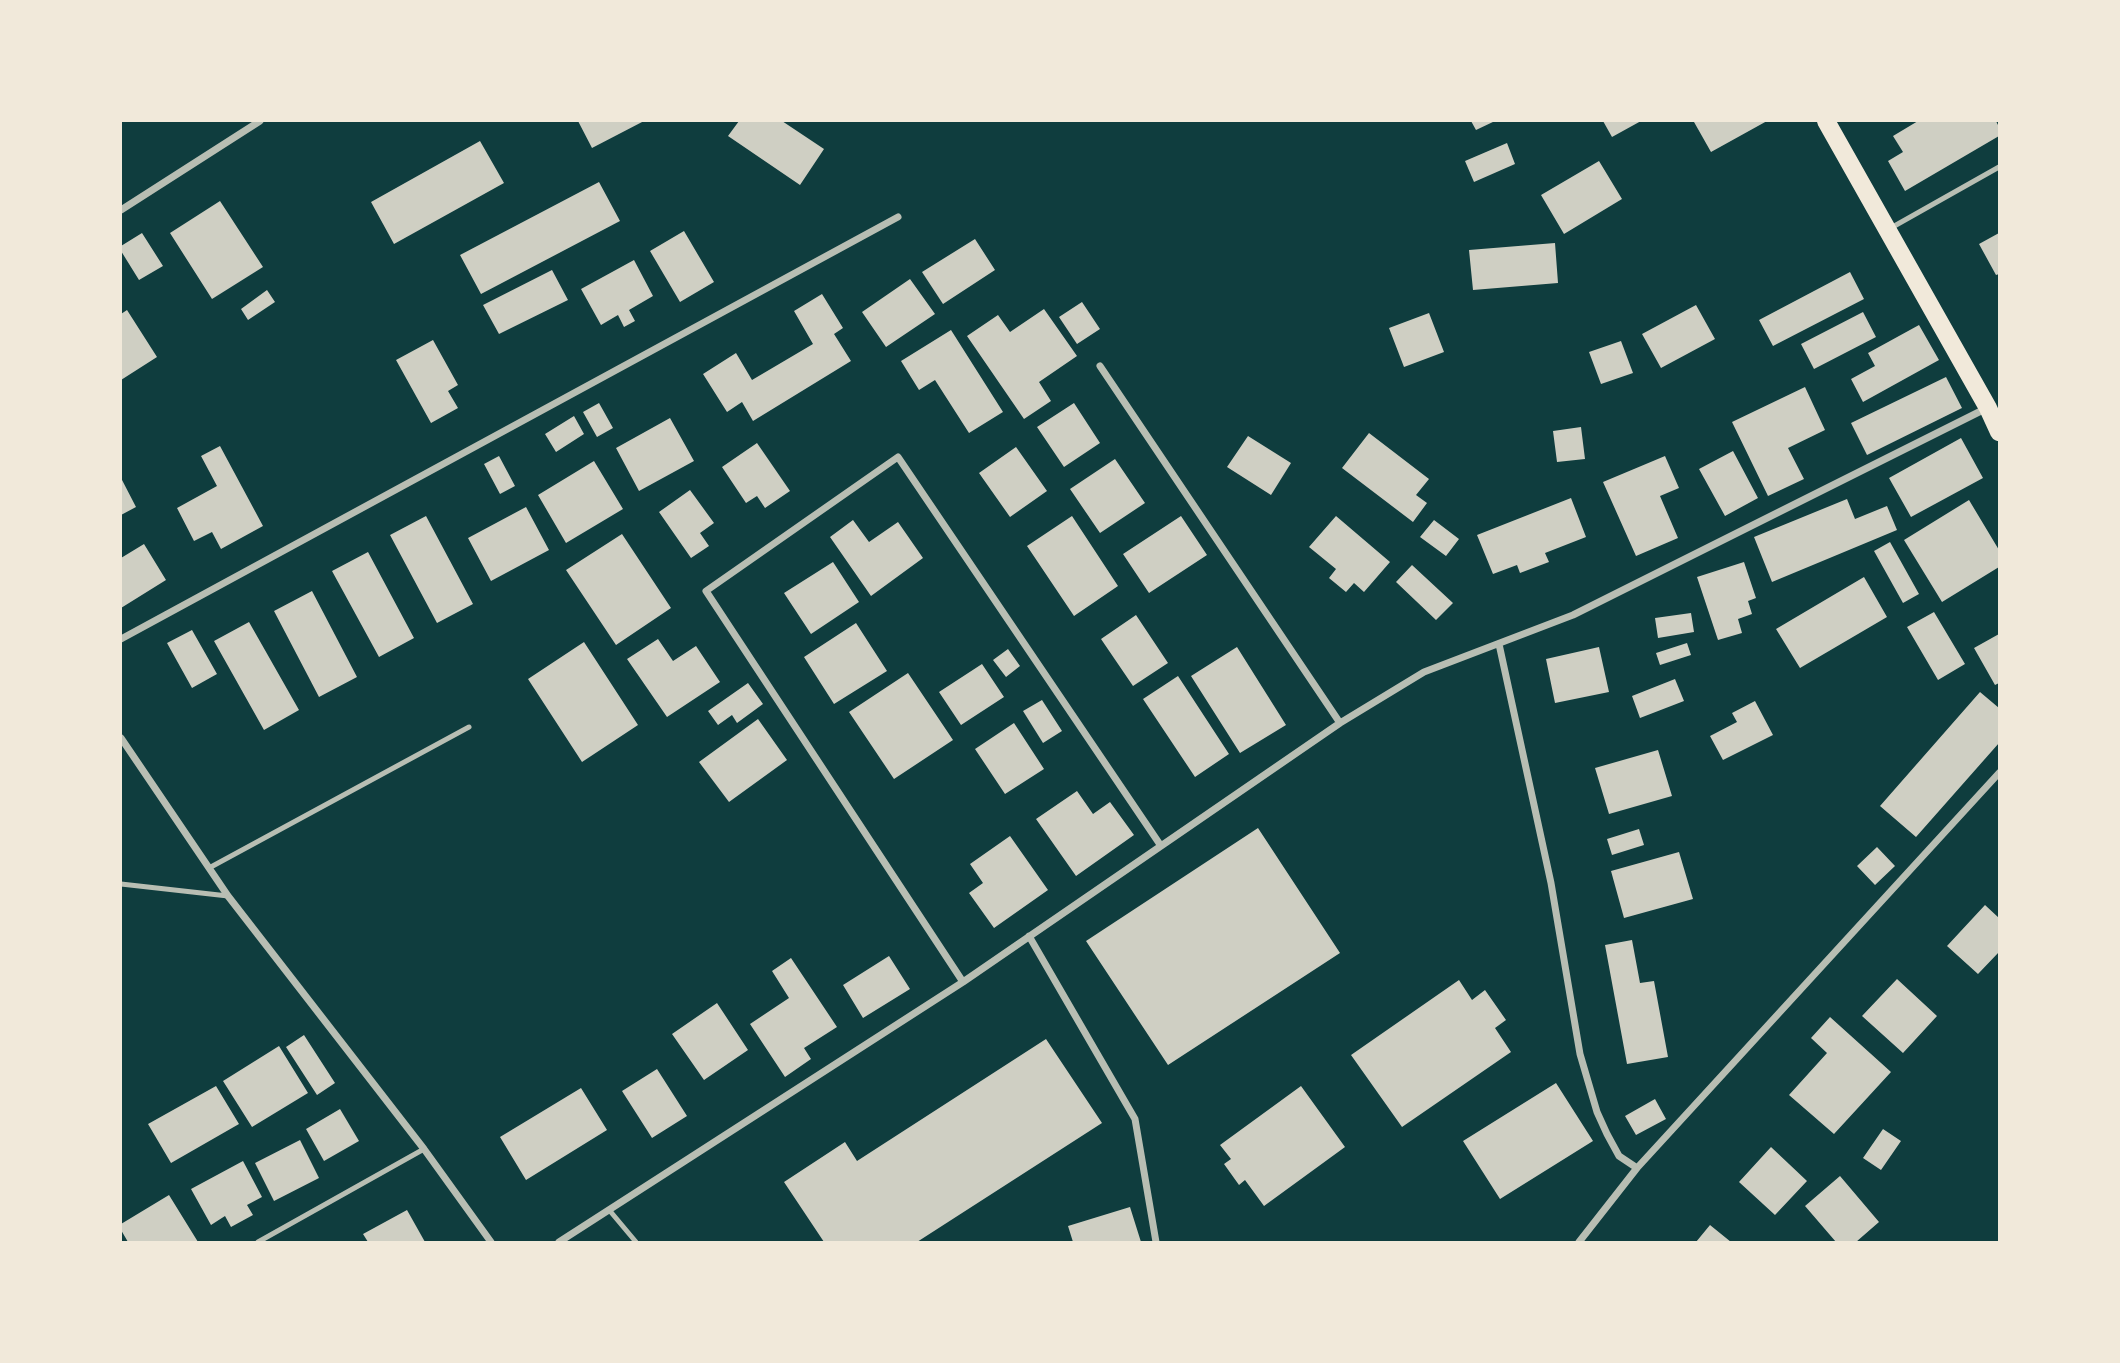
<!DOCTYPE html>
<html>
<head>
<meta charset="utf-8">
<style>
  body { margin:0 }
  #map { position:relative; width:2120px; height:1363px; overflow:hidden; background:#0f3d3e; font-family:"Roboto Condensed",sans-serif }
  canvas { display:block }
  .frame { position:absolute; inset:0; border:122px solid #f1e9da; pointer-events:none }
</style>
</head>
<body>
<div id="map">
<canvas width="2120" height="1363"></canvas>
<div class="frame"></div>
</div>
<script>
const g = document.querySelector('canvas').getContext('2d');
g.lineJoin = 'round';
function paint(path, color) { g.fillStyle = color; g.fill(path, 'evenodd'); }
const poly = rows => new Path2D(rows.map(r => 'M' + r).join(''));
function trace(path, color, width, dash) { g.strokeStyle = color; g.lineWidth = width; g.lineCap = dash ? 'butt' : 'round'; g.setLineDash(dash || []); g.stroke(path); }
const building = poly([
  [578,121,644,121,592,148],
  [739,121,782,121,824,149,800,185,728,136],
  [1471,121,1495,121,1476,130],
  [1603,121,1641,121,1612,137],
  [1696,121,1767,121,1711,152,1694,122],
  [1918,121,1996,121,1999,127,1999,136,1905,191,1888,161,1903,152,1893,136],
  [480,141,504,183,394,244,371,202],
  [1507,143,1515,164,1474,182,1465,161],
  [1599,161,1622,199,1564,234,1541,195],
  [599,182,620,221,481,294,460,255],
  [220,201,263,267,212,299,170,233],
  [684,231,714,282,680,302,650,251],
  [142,233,163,266,139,280,121,251,121,246],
  [1999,233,1999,274,1996,275,1979,244],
  [975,239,995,270,943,304,922,272],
  [1555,243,1558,283,1473,290,1469,250],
  [634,260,653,296,629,310,635,321,624,327,618,315,601,325,581,289],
  [552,270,568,300,499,334,483,305],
  [1850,272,1864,299,1773,346,1759,320],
  [910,279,935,314,886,347,862,312],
  [267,290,275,302,248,320,241,309],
  [822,294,843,328,834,334,851,361,753,421,742,402,727,412,703,374,736,353,752,380,813,344,794,311],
  [1082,302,1100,329,1077,344,1059,317],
  [1696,305,1715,339,1661,368,1642,334],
  [1044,309,1077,356,1039,382,1051,401,1024,419,967,336,998,315,1010,332],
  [127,310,157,357,121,380,121,314],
  [1863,312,1876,337,1814,369,1801,344],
  [1429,313,1444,352,1404,367,1389,328],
  [1919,325,1939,360,1863,402,1851,379,1875,366,1868,353],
  [951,330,1003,412,969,433,935,380,919,390,901,361],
  [433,340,458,385,448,391,458,408,431,423,396,360],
  [1621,341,1633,373,1601,384,1589,352],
  [1946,377,1962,408,1867,455,1851,423],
  [1805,387,1825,430,1788,448,1804,479,1768,496,1732,422],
  [599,403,613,428,597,437,583,412],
  [1074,403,1100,443,1064,467,1037,427],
  [574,416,584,434,556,452,545,434],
  [670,418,694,461,639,491,616,448],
  [1581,427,1585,459,1557,462,1553,431],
  [1369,433,1429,479,1416,495,1427,503,1413,522,1342,468],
  [1248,436,1291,463,1271,495,1227,467],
  [1961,438,1983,478,1911,517,1889,478],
  [757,443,790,491,765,508,757,496,746,503,722,467],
  [220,446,263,526,221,549,212,532,194,541,177,508,217,486,201,456],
  [1016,447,1047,491,1010,517,979,473],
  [1733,451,1758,498,1725,516,1699,469],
  [499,456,515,486,500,494,484,464],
  [1665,456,1679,488,1660,496,1678,538,1636,556,1603,482],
  [1115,459,1145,503,1100,533,1070,489],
  [594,461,623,509,566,543,538,495],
  [121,478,136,507,121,515],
  [690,490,714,523,700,533,709,546,691,558,659,512],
  [1571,498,1586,537,1545,553,1549,562,1520,573,1517,565,1493,574,1477,535],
  [1847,499,1855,519,1887,506,1897,530,1772,582,1754,537],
  [1969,500,1999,550,1999,567,1942,602,1904,540],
  [526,507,549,550,491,581,468,538],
  [426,516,473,604,437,623,390,535],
  [1072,516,1118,586,1074,616,1027,546],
  [1181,516,1207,555,1149,593,1123,554],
  [1336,516,1390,562,1364,592,1354,583,1346,592,1329,578,1336,569,1309,547],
  [853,520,869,542,898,522,923,558,871,596,830,537],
  [1434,520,1459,539,1446,556,1420,537],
  [622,534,671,608,616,645,566,570],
  [1890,542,1919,594,1903,603,1874,551],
  [144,544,166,580,121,608,121,558],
  [368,552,414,638,379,657,332,571],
  [833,562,859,602,811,634,784,593],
  [1744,562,1756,598,1748,601,1752,614,1738,619,1742,633,1718,640,1697,577],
  [1412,565,1453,603,1436,620,1396,582],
  [1864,577,1887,617,1800,668,1776,629],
  [312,591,357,677,319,697,274,611],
  [1934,612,1965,664,1938,680,1907,627],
  [1691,613,1694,632,1658,638,1655,618],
  [1136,615,1168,663,1133,686,1101,639],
  [249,622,299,710,264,730,214,641],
  [856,623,887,671,834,704,804,657],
  [192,630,217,674,192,688,167,643],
  [1999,634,1999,683,1995,685,1974,648],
  [658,639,673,661,696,646,720,682,667,717,627,659],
  [584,642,638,725,582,762,528,679],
  [1687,643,1691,655,1660,665,1656,653],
  [1237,647,1286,725,1240,753,1191,676],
  [1599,647,1609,692,1555,703,1546,659],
  [1008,649,1020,666,1006,677,993,660],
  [982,664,1004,697,961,725,939,692],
  [908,673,953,740,894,779,849,712],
  [1178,676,1229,754,1195,777,1143,699],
  [1675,679,1684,701,1640,718,1632,696],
  [748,683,763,704,737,723,732,715,718,725,708,711],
  [1980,692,1999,708,1999,743,1916,837,1880,806],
  [1042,700,1062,731,1043,743,1023,711],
  [1755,701,1773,735,1723,760,1710,736,1737,722,1732,713],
  [758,719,787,760,729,802,699,762],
  [1014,723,1044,769,1005,794,975,749],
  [1658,750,1672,796,1609,814,1595,768],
  [1077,791,1093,814,1110,802,1134,835,1076,876,1036,819],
  [1258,828,1340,953,1168,1065,1086,941],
  [1639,829,1644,845,1612,855,1607,839],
  [1010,836,1048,890,994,928,969,893,983,883,970,864],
  [1877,847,1895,866,1875,885,1857,866],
  [1679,852,1693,899,1624,918,1611,871],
  [1985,905,1999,918,1999,952,1978,974,1947,946],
  [1632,940,1640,983,1654,981,1668,1057,1627,1064,1605,945],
  [889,956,910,989,863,1018,843,985],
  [791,958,837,1027,804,1048,811,1059,785,1077,750,1024,789,998,772,971],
  [1897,979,1937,1016,1903,1053,1862,1016],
  [1459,980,1472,1000,1485,990,1506,1020,1495,1028,1511,1052,1402,1127,1351,1055],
  [717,1003,748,1050,704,1080,672,1034],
  [1830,1017,1891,1072,1834,1134,1789,1095,1827,1053,1811,1038],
  [304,1035,335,1083,317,1095,286,1047],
  [1046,1039,1102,1123,917,1242,824,1242,784,1182,845,1142,857,1161],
  [279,1046,308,1093,252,1127,223,1081],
  [657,1069,687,1116,652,1138,622,1091],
  [1556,1083,1593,1141,1500,1199,1463,1141],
  [216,1086,239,1124,171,1163,148,1124],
  [1301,1086,1345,1147,1264,1206,1245,1180,1239,1185,1224,1164,1231,1159,1220,1145],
  [581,1088,607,1130,526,1180,500,1137],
  [1655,1099,1666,1119,1636,1135,1625,1116],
  [340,1109,359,1141,324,1161,306,1129],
  [1883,1129,1901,1141,1881,1170,1863,1158],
  [300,1140,319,1178,274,1201,255,1163],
  [1771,1147,1807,1181,1775,1215,1739,1182],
  [243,1161,262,1197,247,1205,253,1215,231,1227,225,1216,211,1225,191,1189],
  [1840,1176,1879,1222,1856,1242,1836,1242,1805,1206],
  [169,1195,198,1242,128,1242,121,1230,121,1224],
  [1130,1207,1141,1242,1073,1242,1068,1226],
  [407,1210,425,1242,368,1242,363,1234],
  [1710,1225,1731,1242,1696,1242]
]);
const service = poly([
  [1889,229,1999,167],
  [209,868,469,727],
  [121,884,228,896],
  [610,1211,636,1242],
  [258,1242,424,1149]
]);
const minor = poly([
  [121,210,260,121],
  [1100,366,1340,723],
  [121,639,898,217],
  [1499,644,1551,883,1580,1054,1597,1112,1607,1134,1619,1156,1637,1168],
  [121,738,228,896,424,1149,491,1242],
  [1029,936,1135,1119,1156,1242],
  [963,982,706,591,898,457,1161,846],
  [559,1242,963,982,1340,723,1424,672,1573,615,1987,408],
  [1579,1242,1637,1168,1999,773]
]);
const primary = poly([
  [1826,121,1988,408,1999,432]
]);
paint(building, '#cfcfc3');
trace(service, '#b8beb3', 5);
trace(minor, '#b8beb3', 7);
trace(primary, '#f1e9da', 18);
</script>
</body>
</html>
